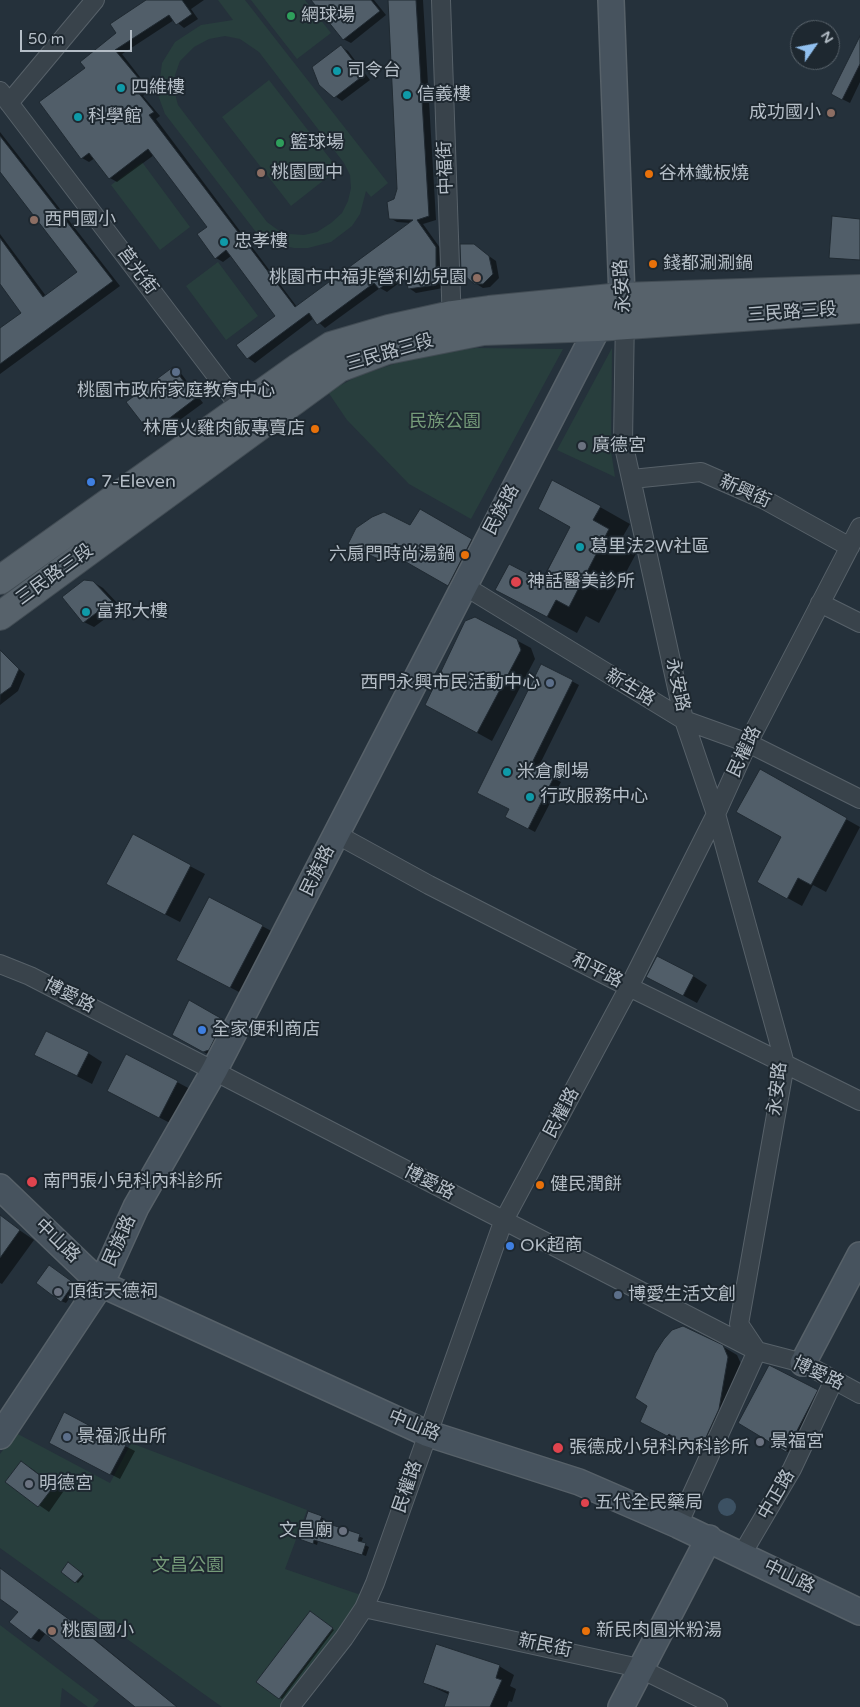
<!DOCTYPE html>
<html>
<head>
<meta charset="utf-8">
<style>
  body { margin:0 }
  #map { position:relative; width:860px; height:1707px; overflow:hidden; background:#25313b; font-family:"Varela Round",sans-serif }
  canvas { display:block }
  .north { position:absolute; left:790px; top:20px; width:50px; height:50px; box-sizing:border-box; background:#1e2830; border:1px solid #5a646c; border-radius:50%; rotate:57deg; font-size:14px; font-weight:700; line-height:20px; text-align:center; color:#b5bec7 }
  .north::after { content:''; display:block; margin:auto; width:18px; height:22px; background:#91c0ef; clip-path:polygon(50% 0,100% 100%,50% 72%,0 100%) }
  .scale { position:absolute; left:20px; top:30px; width:112px; height:22px; box-sizing:border-box; border:2px solid #b5bec7; border-top:0; padding-left:6px; font-size:15px; line-height:18px; white-space:nowrap; color:#b5bec7; -webkit-text-stroke:4px #1e2830; paint-order:stroke }
</style>
</head>
<body>
<div id="map">
<canvas width="860" height="1707"></canvas>
<div class="north">N</div>
<div class="scale">50 m</div>
</div>
<script>
const g = document.querySelector('canvas').getContext('2d');
g.lineJoin = 'round';
function paint(path, color) { g.fillStyle = color; g.fill(path, 'evenodd'); }
const poly = rows => new Path2D(rows.map(r => 'M' + r).join(''));
function trace(path, color, width, dash) { g.strokeStyle = color; g.lineWidth = width; g.lineCap = dash ? 'butt' : 'round'; g.setLineDash(dash || []); g.stroke(path); }
function label(font, color, halo, rows, align = 'center') {
  g.font = font + ' "Varela Round","Noto Sans TC",sans-serif'; g.lineWidth = 4; g.setLineDash([]); g.textBaseline = 'middle'; g.strokeStyle = halo; g.fillStyle = color; for (const [text, x, y, turn = 0] of rows) {
    g.save(); g.translate(x, y); g.rotate((+turn || 0) * Math.PI / 180); g.textAlign = isNaN(turn) ? turn : align; if (halo) g.strokeText(text, 0, 0); g.fillText(text, 0, 0); g.restore();
  }
}
const green = poly([
  [218,0,245,0,388,183,371,197,366,191,360,214,352,226,331,242,308,248,294,248,280,245,256,232,165,114,158,95,162,63,175,42,201,25,233,20],
  [225,36,240,39,259,52,344,163,350,175,351,188,348,201,342,213,331,223,317,232,304,235,290,234,278,230,267,222,178,105,174,90,175,75,180,61,194,47,209,39],
  [251,0,305,0,331,33,297,59],
  [269,80,338,169,291,206,222,117],
  [142,162,190,227,160,250,111,185],
  [218,262,258,316,226,340,186,286],
  [476,348,563,349,471,519,409,484,347,420,328,392,358,376,418,356],
  [612,348,611,451,615,477,557,450],
  [16,1433,110,1483,131,1443,307,1510,285,1569,361,1595,346,1625,281,1707,222,1707,0,1548,0,1454],
  [0,1625,99,1700,93,1707,88,1707,62,1688,60,1707,0,1707]
]);
const water = poly([
  '718 1507a9 9 0 1 1 18 0a9 9 0 1 1-18 0Z'
]);
const shadow = poly([
  [148,0,204,0,191,9,198,19,184,28,174,20,122,54,150,90,143,96,160,116,156,119,297,307,411,223,397,222,390,218,399,189,390,0,423,0,436,220,423,224,443,252,443,288,416,293,409,288,407,277,387,292,380,288,325,328,314,318,255,363,248,358,238,345,277,316,231,256,223,262,216,258,209,227,154,155,117,182,110,178,95,158,89,162,82,158,87,68],
  [312,0,374,0,386,15,351,43,343,39],
  [860,39,860,82,850,103,840,98],
  [341,47,348,51,370,80,342,101,335,96],
  [0,132,120,286,0,374,0,330,23,313,0,282,0,234,46,296,79,272,0,172],
  [473,245,496,261,499,278,490,287,483,288,475,283],
  [173,368,180,372,203,403,158,436,150,432],
  [600,507,630,524,622,538,639,548,599,623,586,616,577,633,527,606,571,527],
  [420,510,477,543,454,588,391,552,385,562,350,543,411,527],
  [93,582,103,588,121,607,94,627,84,622],
  [516,640,531,648,535,659,492,741,441,713],
  [2,654,25,674,18,691,0,705],
  [542,665,579,685,537,770,561,782,535,832,514,821,511,809],
  [760,771,860,827,826,892,813,885,802,906,773,890,783,837],
  [133,836,205,874,180,922,122,892],
  [262,926,277,934,245,995,192,968],
  [693,976,707,985,697,1003,662,984],
  [189,1002,231,1025,211,1056,174,1035],
  [88,1053,102,1062,92,1084,36,1055],
  [177,1082,192,1090,174,1125,123,1099],
  [0,1217,34,1240,2,1284,0,1283],
  [54,1269,77,1287,66,1303,61,1301],
  [722,1346,737,1355,742,1366,713,1462,683,1442,656,1430],
  [770,1367,819,1392,788,1452,740,1423],
  [125,1446,135,1451,120,1479,60,1448],
  [31,1468,63,1492,49,1512,6,1482],
  [309,1513,325,1519,324,1524,363,1538,361,1543,369,1547,366,1556,318,1541,317,1545,304,1540],
  [70,1565,84,1576,78,1583,63,1571],
  [0,1569,81,1628,177,1707,137,1707,46,1633,39,1642,31,1638,19,1611,0,1597],
  [312,1613,334,1630,282,1699,258,1681],
  [499,1666,514,1675,510,1686,516,1689,512,1702,509,1701,507,1707,446,1707,450,1695,425,1683]
]);
const building = poly([
  [146,0,182,0,192,14,176,25,169,15,115,50,144,85,137,91,154,112,149,115,295,307,413,220,389,219,387,202,394,199,397,189,388,0,416,0,429,216,417,220,436,247,436,285,408,289,405,269,379,289,374,283,317,325,309,313,247,359,236,345,275,316,226,250,215,259,197,234,207,227,148,149,109,179,89,153,81,159,39,102,85,68,80,62,116,33,110,24,146,0],
  [311,0,371,0,380,11,343,40,311,0],
  [860,36,860,64,842,100,831,94,860,36],
  [341,45,364,75,334,98,319,85,312,67,341,45],
  [0,136,113,281,0,364,0,328,21,313,0,284,0,238,43,297,77,272,0,172,0,136],
  [832,216,860,219,860,260,829,258,832,216],
  [460,244,474,244,489,256,493,274,483,284,474,284,461,272,460,244],
  [173,367,196,398,150,433,126,402,173,367],
  [552,480,601,506,593,520,609,529,569,607,556,600,547,617,495,590,509,564,542,581,570,527,538,509,552,480],
  [420,509,472,539,448,586,385,550,380,560,348,544,356,528,372,517,384,512,410,525,420,509],
  [84,580,93,581,112,601,83,623,62,597,84,580],
  [475,617,517,639,521,650,477,733,425,705,465,621,475,617],
  [0,650,19,669,11,687,0,695,0,650],
  [541,664,573,680,531,765,554,777,528,829,505,817,509,809,477,793,541,664],
  [760,769,847,818,811,885,798,878,787,899,757,882,781,837,736,812,760,769],
  [133,834,191,865,165,915,106,884,133,834],
  [209,897,263,925,230,988,176,960,209,897],
  [657,956,694,975,683,996,646,977,657,956],
  [189,1000,224,1020,209,1050,203,1052,172,1035,189,1000],
  [46,1031,89,1052,77,1076,34,1055,46,1031],
  [126,1054,178,1081,159,1118,107,1091,126,1054],
  [0,1215,20,1230,0,1258,0,1215],
  [49,1265,74,1283,61,1302,36,1283,49,1265],
  [683,1326,723,1345,728,1357,719,1409,698,1455,669,1434,667,1436,640,1422,647,1406,635,1398,655,1353,664,1339,672,1330,683,1326],
  [769,1365,818,1390,786,1452,738,1423,769,1365],
  [64,1412,126,1445,110,1475,49,1443,64,1412],
  [21,1461,54,1486,38,1507,5,1482,21,1461],
  [308,1511,322,1516,320,1521,360,1534,358,1541,366,1543,362,1555,314,1540,313,1544,299,1539,308,1511],
  [68,1562,83,1574,75,1583,61,1572,68,1562],
  [0,1568,74,1623,177,1707,135,1707,39,1629,31,1639,9,1622,18,1612,0,1599,0,1568],
  [310,1611,333,1628,279,1699,256,1682,310,1611],
  [436,1644,500,1665,496,1678,502,1680,490,1707,444,1707,449,1692,423,1683,436,1644]
]);
const street = poly([
  [441,0,452,325],
  [0,91,246,415],
  [9,103,95,0],
  [625,315,623,442,684,720,716,814,785,1064,739,1324,757,1351],
  [632,479,701,472,765,500,850,547],
  [463,585,684,720,748,743,860,799],
  [820,603,860,623],
  [336,834,429,885,617,981,860,1101],
  [0,964,30,976,757,1351,803,1363,860,1394],
  [678,1525,757,1351],
  [742,1554,792,1469,834,1380],
  [364,1608,639,1668,718,1707],
  [290,1707,344,1638,364,1608,375,1583,503,1222,629,987,716,814,748,743,860,527]
]);
const secondary = poly([
  [0,1187,101,1284,426,1433,579,1482,678,1525,860,1612],
  [803,1363,860,1255],
  [0,1436,101,1284,136,1207,214,1071,598,327,622,297,611,0],
  [621,1707,709,1538]
]);
const primary = poly([
  [0,580,299,367,331,346,389,329,452,315,489,310,622,297,860,289],
  [0,616,339,368,387,350,483,331,598,327,860,309]
]);
const markers = [
  [291,16,5,"#2e9e5b"],
  [337,71,5,"#0f9aa8"],
  [121,88,5,"#0f9aa8"],
  [407,95,5,"#0f9aa8"],
  [831,113,5,"#8d6e63"],
  [78,117,5,"#0f9aa8"],
  [280,143,5,"#2e9e5b"],
  [261,173,5,"#8d6e63"],
  [649,174,5,"#e8710a"],
  [34,220,5,"#8d6e63"],
  [224,242,5,"#0f9aa8"],
  [653,264,5,"#e8710a"],
  [477,278,5,"#8d6e63"],
  [176,372,5,"#5c6f8a"],
  [315,429,5,"#e8710a"],
  [582,446,5,"#6b7280"],
  [91,482,5,"#3f7fe0"],
  [580,547,5,"#0f9aa8"],
  [465,555,5,"#e8710a"],
  [516,582,6,"#e0444e"],
  [86,612,5,"#0f9aa8"],
  [550,683,5,"#5c6f8a"],
  [507,772,5,"#0f9aa8"],
  [530,797,5,"#0f9aa8"],
  [202,1030,5,"#3f7fe0"],
  [32,1182,6,"#e0444e"],
  [540,1185,5,"#e8710a"],
  [510,1246,5,"#3f7fe0"],
  [58,1292,5,"#6b7280"],
  [618,1295,5,"#5c6f8a"],
  [67,1437,5,"#5c6f8a"],
  [760,1442,5,"#6b7280"],
  [558,1448,6,"#e0444e"],
  [29,1484,5,"#6b7280"],
  [585,1503,5,"#e0444e"],
  [343,1531,5,"#6b7280"],
  [52,1631,5,"#8d6e63"],
  [586,1631,5,"#e8710a"]
];
const poiNames = [
  ["網球場",301,16],
  ["司令台",347,71],
  ["四維樓",131,88],
  ["信義樓",417,95],
  ["成功國小",821,113,"right"],
  ["科學館",88,117],
  ["籃球場",290,143],
  ["桃園國中",271,173],
  ["谷林鐵板燒",659,174],
  ["西門國小",44,220],
  ["忠孝樓",234,242],
  ["錢都涮涮鍋",663,264],
  ["桃園市中福非營利幼兒園",467,278,"right"],
  ["桃園市政府家庭教育中心",176,391,"center"],
  ["林厝火雞肉飯專賣店",305,429,"right"],
  ["廣德宮",592,446],
  ["7-Eleven",101,482],
  ["葛里法2W社區",590,547],
  ["六扇門時尚湯鍋",455,555,"right"],
  ["神話醫美診所",527,582],
  ["富邦大樓",96,612],
  ["西門永興市民活動中心",540,683,"right"],
  ["米倉劇場",517,772],
  ["行政服務中心",540,797],
  ["全家便利商店",212,1030],
  ["南門張小兒科內科診所",43,1182],
  ["健民潤餅",550,1185],
  ["OK超商",520,1246],
  ["頂街天德祠",68,1292],
  ["博愛生活文創",628,1295],
  ["景福派出所",77,1437],
  ["景福宮",770,1442],
  ["張德成小兒科內科診所",569,1448],
  ["明德宮",39,1484],
  ["五代全民藥局",595,1503],
  ["文昌廟",333,1531,"right"],
  ["桃園國小",62,1631],
  ["新民肉圓米粉湯",596,1631]
];
const streetNames = [
  ["中福街",446,168,-92],
  ["莒光街",137,271,53],
  ["永安路",623,286,-94],
  ["三民路三段",792,313,-4],
  ["三民路三段",390,353,-16],
  ["新興街",745,492,24],
  ["民族路",502,510,-62],
  ["三民路三段",55,575,-36],
  ["永安路",677,685,78],
  ["新生路",630,688,31],
  ["民權路",745,752,-65],
  ["民族路",318,871,-64],
  ["和平路",597,971,27],
  ["博愛路",69,996,27],
  ["永安路",778,1089,-84],
  ["民權路",562,1113,-62],
  ["博愛路",429,1183,27],
  ["中山路",57,1241,44],
  ["民族路",120,1241,-66],
  ["博愛路",818,1374,25],
  ["中山路",414,1426,22],
  ["民權路",408,1487,-71],
  ["中正路",777,1495,-60],
  ["中山路",789,1577,26],
  ["新民街",545,1646,12]
];
const parkNames = [
  ["民族公園",445,422],
  ["文昌公園",188,1566]
];
paint(green, '#283e3d');
paint(water, '#3c5163');
paint(shadow, '#0007');
paint(building, '#515e69');
trace(building, '#202a32', 1);
trace(street, '#576169', 20);
trace(secondary, '#576169', 28);
trace(primary, '#424c54', 30);
trace(street, '#39434b', 18);
trace(secondary, '#47535e', 25);
trace(primary, '#57626b', 28);
for (const [x, y, r, color] of markers) { const dot = new Path2D(); dot.arc(x, y, r, 0, 2 * Math.PI); g.fillStyle = color; g.fill(dot); trace(dot, '#1e2830', 2); }
label('18px', '#b5bec7', '#1e2830', poiNames, 'left');
label('18px', '#b5bec7', '#1e2830', streetNames);
label('18px', '#759b79', '#1e2830', parkNames);
</script>
</body>
</html>
